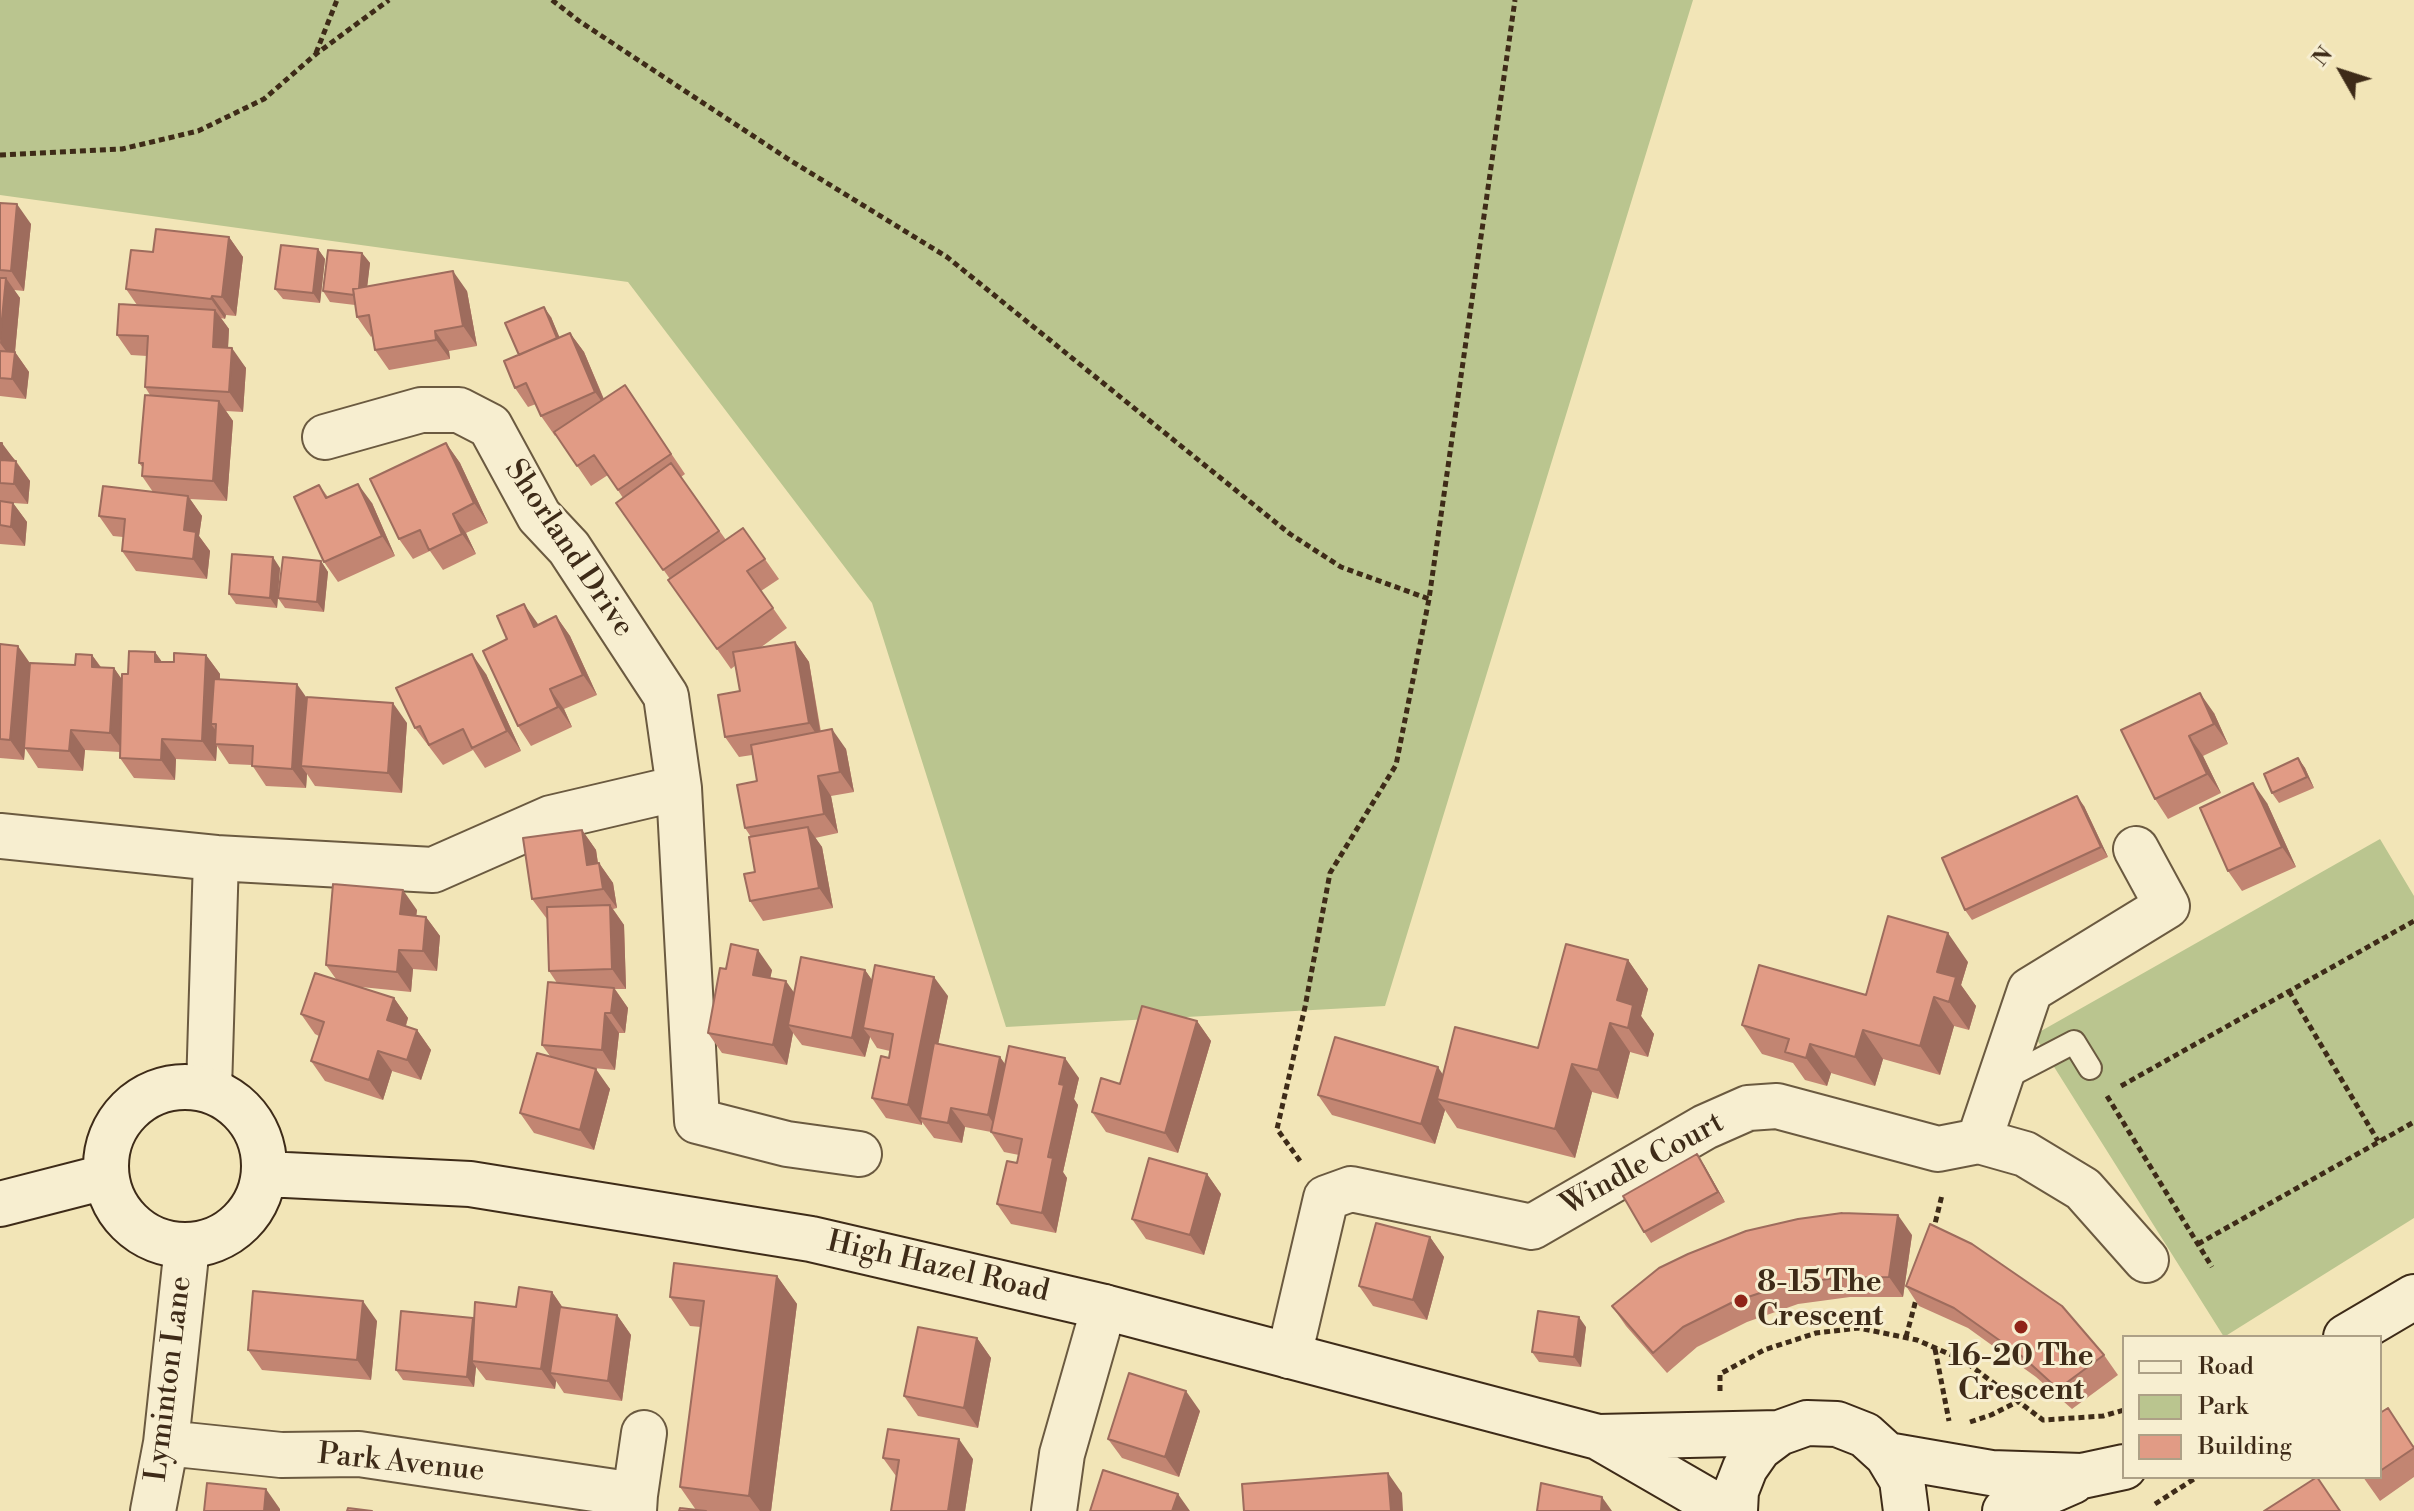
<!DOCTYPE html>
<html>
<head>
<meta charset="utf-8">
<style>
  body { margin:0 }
  #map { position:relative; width:2414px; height:1511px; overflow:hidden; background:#f2e5b7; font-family:"Libre Bodoni",serif }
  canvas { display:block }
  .legend { position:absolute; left:2122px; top:1335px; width:260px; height:144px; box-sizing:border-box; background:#f7eed0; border:2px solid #ada086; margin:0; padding:10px 14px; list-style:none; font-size:24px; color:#3e2b18 }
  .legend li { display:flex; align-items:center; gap:16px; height:40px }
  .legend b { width:40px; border:2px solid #ada086 }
  .north { position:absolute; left:2302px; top:32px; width:80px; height:80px; -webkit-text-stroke:6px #f7eed0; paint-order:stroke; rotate:309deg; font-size:22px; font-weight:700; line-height:32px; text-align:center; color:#3e2b18 }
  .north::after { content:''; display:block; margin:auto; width:28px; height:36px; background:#3e2b18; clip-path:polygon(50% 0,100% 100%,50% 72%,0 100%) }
</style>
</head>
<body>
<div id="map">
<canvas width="2414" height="1511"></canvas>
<ul class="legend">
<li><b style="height:10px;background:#f7eed0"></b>Road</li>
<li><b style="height:22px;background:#bac58f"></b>Park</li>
<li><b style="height:22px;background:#e19b85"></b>Building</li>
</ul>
<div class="north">N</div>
</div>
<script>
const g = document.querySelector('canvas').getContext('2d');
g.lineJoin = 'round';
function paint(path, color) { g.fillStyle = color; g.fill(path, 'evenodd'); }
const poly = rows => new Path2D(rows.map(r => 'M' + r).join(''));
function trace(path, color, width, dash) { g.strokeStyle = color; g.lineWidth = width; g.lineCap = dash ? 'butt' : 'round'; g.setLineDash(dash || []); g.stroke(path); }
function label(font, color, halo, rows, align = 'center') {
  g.font = font + ' "Libre Bodoni",serif'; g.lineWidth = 6; g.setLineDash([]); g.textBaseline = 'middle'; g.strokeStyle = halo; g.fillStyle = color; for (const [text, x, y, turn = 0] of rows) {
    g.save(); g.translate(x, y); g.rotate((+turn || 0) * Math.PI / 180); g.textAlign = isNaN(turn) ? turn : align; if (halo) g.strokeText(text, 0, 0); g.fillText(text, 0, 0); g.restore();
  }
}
const green = poly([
  [0,0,1693,0,1385,1006,1006,1027,872,603,628,282,0,195],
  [2380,839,2414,896,2414,1218,2224,1337,2034,1035]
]);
const path = poly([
  [552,0,579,21,788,159,947,257,1290,534,1341,567,1429,599],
  [316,53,337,0],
  [0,155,122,149,198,131,264,99,316,54,389,0],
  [2289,991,2378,1141],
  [2121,1086,2414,921],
  [2107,1096,2212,1267],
  [1300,1161,1277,1129,1305,1007,1330,873,1396,765,1429,599,1515,0],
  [1933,1232,1942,1195],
  [2198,1244,2414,1122],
  [1906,1337,1917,1296],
  [1935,1349,1949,1421],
  [1720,1391,1720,1374,1764,1350,1816,1333,1859,1328,1917,1340,1963,1360,2043,1420,2103,1416,2124,1410],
  [1970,1422,1991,1415,2017,1402],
  [2155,1504,2197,1477]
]);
const service = poly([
  [2003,1079,2074,1042,2090,1068]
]);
const minor = poly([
  [325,437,421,410,459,410,490,426,539,516,569,548,666,696,679,788,697,1121,787,1144,859,1154],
  [0,836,216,858],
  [209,1089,216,858,433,870,551,818,679,788],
  [1979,1141,2025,1154,2083,1189,2146,1260],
  [1289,1356,1326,1198,1351,1189,1532,1227,1705,1127,1748,1108,1777,1106,1938,1149,1979,1141,2030,990,2167,906,2136,849],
  [166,1443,281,1455,359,1454,635,1495,634,1511],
  [635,1495,644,1433],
  [153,1511,166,1443,187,1246],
  [1054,1511,1062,1454,1104,1307]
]);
const secondary = poly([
  '106 1166a79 79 0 1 1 158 0a79 79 0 1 1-158 0Z',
  [265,1174,470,1184,811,1239,1104,1307,1598,1437,1726,1511],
  [0,1204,105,1177],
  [2346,1337,2414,1297],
  [1598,1437,1779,1433],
  [1887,1455,1991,1473,2082,1476,2124,1467],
  [1735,1511,1736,1491,1745,1468,1759,1448,1779,1433,1807,1423,1837,1424,1865,1435,1887,1455,1902,1480,1906,1511],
  [2005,1511,2073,1481]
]);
const wall = poly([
  [0,203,31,224,24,291,14,290,20,298,15,352,29,372,26,399,0,396],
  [229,237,243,257,236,316,226,315,225,319,221,318,229,329,228,347,246,368,243,412,226,411,233,421,227,501,190,499,202,516,199,536,210,551,207,579,136,571,122,551,123,537,113,536,99,516,153,492,142,476,143,468,139,463,150,395,145,387,147,356,131,355,117,335,137,305,126,289,153,252],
  [318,249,325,259,320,303,283,299,275,289],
  [362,253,370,263,367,286,467,291,477,346,449,351,450,359,389,370,375,350,372,336,371,337,357,317,355,305,330,302,323,291],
  [551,317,559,337,570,333,584,352,604,399,625,385,685,474,681,477,726,540,743,528,779,579,761,591,787,628,760,648,795,642,809,662,821,732,846,749,854,792,831,796,838,833,815,838,822,847,833,908,763,921,750,901,755,872,751,837,745,828,757,781,752,755,739,757,725,737,740,691,736,665,731,669,668,580,670,579,616,503,623,498,608,475,591,486,556,435,555,436,541,416,536,404,528,407,515,388,519,355],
  [0,443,16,461,30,481,28,504,13,503,27,522,25,546,0,544],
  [446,443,460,463,488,523,466,533,476,554,443,570,430,551,413,559,399,539],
  [319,485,328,497,372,503,395,556,338,582,324,562],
  [321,561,328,572,324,612,285,608,278,598,277,608,236,604,229,594,280,568,278,593],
  [556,616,570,636,597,695,564,709,572,727,531,746,518,726,538,625],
  [0,644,30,663,75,665,92,655,101,667,114,668,122,680,128,674,155,652,162,662,174,662,206,655,220,674,220,679,307,698,407,723,402,793,315,786,307,774,306,788,266,786,252,765,229,764,217,746,216,761,176,759,175,780,134,778,120,758,120,752,85,750,83,771,38,768,25,748,24,760,0,758],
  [486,674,521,751,485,768,473,750,443,765,415,728],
  [2214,713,2228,744,2203,756,2221,793,2168,819,2155,799,2121,730],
  [2298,758,2305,768,2314,788,2279,803,2272,793],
  [2267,803,2296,867,2242,891,2228,871],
  [2084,806,2108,857,1972,920,1965,910],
  [582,830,596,850,598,863,599,863,613,883,617,908,613,909,624,925,626,989,615,989,628,1008,625,1033,619,1033,615,1070,593,1068,610,1089,594,1150,534,1133,520,1113,550,1056,542,1045,557,983,549,971,547,919,532,899],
  [417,910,416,916,426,917,440,936,437,971,413,969,411,992,361,987,394,998,408,1018,406,1026,417,1030,431,1050,421,1080,392,1071,383,1100,325,1081,311,1061,319,1036,315,1034,301,1014,336,979,326,965],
  [1628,960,1648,989,1641,1016,1654,1034,1648,1057,1630,1052,1618,1099,1592,1092,1575,1158,1457,1128,1445,1110,1435,1144,1332,1115,1318,1095,1443,1075,1538,1048],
  [1968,962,1961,985,1976,1006,1969,1030,1954,1026,1940,1075,1883,1059,1875,1086,1831,1073,1827,1086,1805,1080,1793,1063,1762,1054,1742,1025,1866,995],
  [726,969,772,970,770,978,794,992,865,970,872,980,948,996,938,1044,1000,1057,1005,1064,1079,1078,1074,1099,1078,1105,1063,1172,1067,1178,1056,1233,1011,1224,997,1204,1017,1163,1019,1155,1004,1152,991,1132,965,1127,962,1143,934,1138,922,1122,922,1125,886,1118,872,1098,889,1058,890,1051,877,1048,870,1037,865,1057,802,1045,793,1033,787,1065,722,1053,708,1033],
  [1197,1021,1211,1041,1178,1153,1106,1132,1092,1112,1120,1084],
  [1704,1165,1725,1202,1651,1243,1644,1232],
  [1207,1174,1221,1194,1204,1255,1146,1239,1132,1219],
  [1912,1235,1903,1297,1850,1297,1798,1304,1747,1322,1697,1347,1667,1373,1626,1326,1612,1306],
  [1430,1237,1444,1257,1427,1320,1373,1306,1359,1286],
  [777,1276,797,1304,771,1511,679,1511,696,1510,680,1487,701,1327,690,1326,670,1297],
  [1906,1286,2104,1355,2118,1375,2072,1409,2036,1377,1968,1328,1919,1306],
  [552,1292,563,1308,617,1315,631,1335,622,1401,564,1393,556,1381,555,1389,486,1380,476,1367,474,1387,403,1380,396,1370,473,1318,516,1307],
  [377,1321,371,1380,262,1370,248,1350],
  [1586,1327,1581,1367,1539,1362,1532,1352],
  [977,1338,991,1358,978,1428,918,1416,904,1396],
  [1200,1411,1179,1477,1122,1458,1108,1439],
  [2380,1413,2414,1446,2414,1477,2380,1501,2363,1477,2380,1477],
  [883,1458,973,1459,965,1511,891,1511,896,1476]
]);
const shadedWall = poly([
  [17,204,31,224,24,291,11,271],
  [229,237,243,257,236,316,222,297],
  [318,249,325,259,320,303,313,293],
  [362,253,370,263,365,306,358,296],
  [453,271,467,291,477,346,463,326],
  [6,278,20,298,14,362,0,343],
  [212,296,226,315,225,319,211,299],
  [544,307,551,317,567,355,560,345],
  [215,310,229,329,227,367,213,347],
  [435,331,449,351,450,359,436,340],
  [570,333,584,352,609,412,595,392],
  [232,348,246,368,243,412,229,392],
  [15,352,29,372,26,399,12,379],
  [219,401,233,421,227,501,213,481],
  [2,443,30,481,28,504,14,484,1,460],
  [446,443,460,463,488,523,474,503],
  [358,484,372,503,395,556,382,536],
  [188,496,202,516,199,536,210,551,207,579,193,559,184,530],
  [13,503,27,522,25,546,11,527],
  [453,514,466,533,476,554,462,534],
  [273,557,280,568,277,608,270,598],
  [321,561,328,572,324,612,317,602],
  [524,604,538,624,548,647,534,627],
  [556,616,570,636,597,695,583,675],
  [795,642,809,662,822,743,809,723],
  [18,646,32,666,24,760,10,740],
  [155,652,169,672,155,662],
  [472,654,486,674,521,751,507,731],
  [92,655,106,675,92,667],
  [206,655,220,674,218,726,216,724,211,724,217,732,215,744,217,746,216,761,202,741],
  [114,668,128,688,124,752,110,733],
  [297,684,311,704,301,766,307,774,306,788,292,769],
  [550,689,564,709,572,727,558,707],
  [2200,693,2214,713,2228,744,2214,724],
  [393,703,407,723,402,793,388,773],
  [832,729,846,749,854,792,840,772],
  [71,730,85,750,83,771,69,751],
  [2189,736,2203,756,2221,793,2207,774],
  [162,739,176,759,175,780,161,760],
  [2298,758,2305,768,2314,788,2307,777],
  [818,776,831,796,838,833,824,814],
  [2253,783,2267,803,2296,867,2282,847],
  [2077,796,2084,806,2108,857,2101,847],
  [808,827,822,847,833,908,819,888],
  [582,830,596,850,601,885,587,865],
  [599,863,613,883,617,908,603,889],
  [403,890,417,910,414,934,400,914],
  [610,905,624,925,626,989,612,969],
  [426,917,440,936,437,971,423,951],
  [1948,933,1968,962,1961,985,1976,1006,1969,1030,1949,1002,1937,972],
  [399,950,413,969,411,992,397,972],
  [758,950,772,970,767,994,753,975],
  [1628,960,1648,989,1641,1016,1654,1034,1648,1057,1628,1028,1617,1000],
  [865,970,879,990,863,1028,870,1037,865,1057,852,1038],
  [934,977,948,996,923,1119,920,1118,922,1122,922,1125,908,1105],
  [786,981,800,1001,788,1025,793,1033,787,1065,773,1045],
  [614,988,628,1008,625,1033,611,1013],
  [1934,997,1954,1026,1940,1075,1920,1046],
  [394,998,408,1018,401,1040,387,1020],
  [605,1013,619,1033,615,1070,602,1050],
  [1197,1021,1211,1041,1178,1153,1165,1133],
  [1610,1023,1630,1052,1618,1099,1598,1070],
  [417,1030,431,1050,421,1080,407,1060],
  [1863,1030,1883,1059,1875,1086,1855,1057],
  [1810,1044,1831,1073,1827,1086,1806,1058],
  [378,1051,392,1071,383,1100,369,1080],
  [1000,1057,1013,1076,1001,1135,988,1115],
  [1065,1058,1079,1078,1074,1099,1078,1105,1063,1172,1067,1178,1056,1233,1042,1213,1059,1084],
  [1572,1064,1592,1092,1575,1158,1555,1129],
  [1438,1067,1451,1087,1437,1099,1445,1110,1435,1144,1421,1124],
  [596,1069,610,1089,594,1150,580,1130],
  [951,1108,965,1127,962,1143,948,1123],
  [1697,1154,1704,1165,1725,1202,1718,1192],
  [1207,1174,1221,1194,1204,1255,1190,1235],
  [1898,1215,1912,1235,1903,1297,1889,1277],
  [1430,1237,1444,1257,1427,1320,1413,1300],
  [777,1276,797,1304,771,1511,760,1511,749,1496],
  [552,1292,565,1311,550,1373,556,1381,555,1389,541,1369],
  [363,1301,377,1321,371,1380,357,1360],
  [617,1315,631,1335,622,1401,608,1381],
  [1579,1317,1586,1327,1581,1367,1574,1357],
  [473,1318,472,1361,476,1367,474,1387,467,1377],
  [977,1338,991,1358,978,1428,964,1408],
  [1186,1391,1200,1411,1179,1477,1165,1457],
  [959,1439,973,1459,965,1511,948,1511],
  [1388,1473,1402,1493,1403,1511,1391,1511],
  [266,1489,280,1509,280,1511,264,1511],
  [1178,1494,1190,1511,1172,1511],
  [1602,1497,1612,1511,1601,1511]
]);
const building = poly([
  [0,203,17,204,11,271,0,270,0,203],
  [156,229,229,237,222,297,212,296,211,299,126,289,131,250,153,252,156,229],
  [281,245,318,249,313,293,275,289,281,245],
  [328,250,362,253,359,288,353,289,354,295,323,291,328,250],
  [453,271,463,326,435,331,436,340,375,350,369,315,357,317,353,289,453,271],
  [0,278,6,278,0,339,0,278],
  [119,304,215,310,213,347,232,348,229,392,145,387,148,336,117,335,119,304],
  [544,307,557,338,519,355,505,323,544,307],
  [570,333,595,392,541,416,526,383,515,388,504,361,570,333],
  [0,351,15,352,12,379,0,378,0,351],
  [625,385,671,454,618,490,594,455,577,466,554,432,625,385],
  [145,395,219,401,213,481,142,476,143,463,139,463,145,395],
  [0,443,2,443,1,460,16,461,14,484,0,483,0,443],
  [446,443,474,503,453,514,462,534,429,550,420,530,399,539,370,479,446,443],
  [671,463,719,531,663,570,616,503,671,463],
  [358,484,382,536,324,562,294,497,319,485,326,498,358,484],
  [103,486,188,496,184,530,196,532,193,559,122,551,125,519,99,516,103,486],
  [0,501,13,503,11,527,0,525,0,501],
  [743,528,765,559,747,571,773,608,717,649,668,580,743,528],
  [232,554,273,557,270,598,229,594,232,554],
  [283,557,321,561,317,602,278,598,283,557],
  [524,604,534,627,556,616,583,675,550,689,558,707,518,726,483,651,507,639,497,616,524,604],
  [795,642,809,723,725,737,718,695,740,691,733,652,795,642],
  [0,644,18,646,10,740,0,739,0,644],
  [129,651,155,652,155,662,174,662,174,653,206,655,202,741,162,739,161,760,120,758,122,674,128,674,129,651],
  [76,654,92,655,92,667,114,668,110,733,71,730,69,751,24,748,30,663,75,665,76,654],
  [472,654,507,731,472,748,463,729,429,745,420,726,415,728,396,688,472,654],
  [214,679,297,684,292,769,252,766,253,746,215,744,216,724,211,724,214,679],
  [2200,693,2214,724,2189,736,2207,774,2155,799,2121,730,2200,693],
  [307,697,393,703,388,773,301,766,307,697],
  [832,729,840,772,818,776,824,814,745,828,737,785,757,781,751,745,832,729],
  [2298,758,2307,777,2272,793,2264,774,2298,758],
  [2253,783,2282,847,2228,871,2200,808,2253,783],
  [2077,796,2101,847,1965,910,1942,858,2077,796],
  [808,827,819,888,750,901,744,874,755,872,749,837,808,827],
  [582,830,587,865,599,863,603,889,532,899,523,838,582,830],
  [333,884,403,890,400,914,426,917,423,951,399,950,397,972,326,965,333,884],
  [610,905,612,969,549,971,547,907,610,905],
  [1888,916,1948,933,1937,972,1956,977,1949,1002,1934,997,1920,1046,1863,1030,1855,1057,1810,1044,1806,1058,1785,1052,1789,1039,1742,1025,1759,965,1866,995,1888,916],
  [731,944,758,950,753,975,786,981,773,1045,708,1033,720,968,726,969,731,944],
  [1566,944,1628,960,1617,1000,1633,1005,1628,1028,1610,1023,1598,1070,1572,1064,1555,1129,1437,1099,1455,1027,1538,1048,1566,944],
  [801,957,865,970,852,1038,788,1025,801,957],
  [875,965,934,977,908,1105,872,1098,881,1056,889,1058,893,1034,863,1028,875,965],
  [315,973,394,998,387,1020,417,1030,407,1060,378,1051,369,1080,311,1061,324,1022,301,1014,315,973],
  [548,982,614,988,611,1013,605,1013,602,1050,542,1045,548,982],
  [1142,1006,1197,1021,1165,1133,1092,1112,1101,1078,1120,1084,1142,1006],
  [1335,1037,1438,1067,1421,1124,1318,1095,1335,1037],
  [934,1043,1000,1057,988,1115,951,1108,948,1123,920,1118,934,1043],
  [1009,1046,1065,1058,1059,1084,1064,1085,1048,1157,1053,1158,1042,1213,997,1204,1007,1161,1017,1163,1022,1139,991,1132,1009,1046],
  [537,1053,596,1069,580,1130,520,1113,537,1053],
  [1697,1154,1718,1192,1644,1232,1623,1196,1697,1154],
  [1149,1158,1207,1174,1190,1235,1132,1219,1149,1158],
  [1842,1213,1898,1215,1889,1277,1836,1278,1784,1285,1733,1302,1683,1327,1653,1353,1612,1306,1659,1268,1688,1254,1746,1231,1798,1219,1842,1213],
  [1376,1223,1430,1237,1413,1300,1359,1286,1376,1223],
  [1930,1224,1972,1244,2062,1306,2104,1355,2058,1389,2023,1357,1954,1308,1906,1286,1930,1224],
  [674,1263,777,1276,749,1496,680,1487,704,1301,670,1297,674,1263],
  [519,1287,552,1292,541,1369,472,1361,475,1302,516,1307,519,1287],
  [253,1291,363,1301,357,1360,248,1350,253,1291],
  [560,1307,617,1315,608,1381,550,1373,560,1307],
  [401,1311,473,1318,467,1377,396,1370,401,1311],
  [1538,1311,1579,1317,1574,1357,1532,1352,1538,1311],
  [918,1327,977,1338,964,1408,904,1396,918,1327],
  [1129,1373,1186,1391,1165,1457,1108,1439,1129,1373],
  [2388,1408,2414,1448,2380,1471,2380,1413,2388,1408],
  [888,1429,959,1439,948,1511,891,1511,899,1460,883,1458,888,1429],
  [1103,1470,1178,1494,1172,1511,1090,1511,1103,1470],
  [1388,1473,1391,1511,1244,1511,1242,1484,1388,1473],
  [2317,1477,2340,1511,2264,1511,2317,1477],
  [207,1483,266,1489,264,1511,204,1511,207,1483],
  [1541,1483,1602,1497,1601,1511,1537,1511,1541,1483],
  [348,1508,372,1511,347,1511,348,1508],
  [680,1508,706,1511,679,1511,680,1508]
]);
const markers = [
  [1741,1301,8,"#8f2418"],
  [2021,1327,8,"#8f2418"]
];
const streetNames = [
  ["Shorland Drive",568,549,56],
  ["Windle Court",1643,1165,-29],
  ["High Hazel Road",938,1268,13],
  ["Lyminton Lane",170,1379,-83],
  ["Park Avenue",401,1464,6]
];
const poiNames = [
  ["8-15 The",1757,1284],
  ["Crescent",1757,1318],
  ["16-20 The",2021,1358,"center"],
  ["Crescent",2021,1392,"center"]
];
paint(green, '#bac58f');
trace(service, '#6b5a40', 26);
trace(minor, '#6b5a40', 48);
trace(secondary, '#3e2b18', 48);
trace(path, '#3e2b18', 5, [6, 4]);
trace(service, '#f7eed0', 22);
trace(minor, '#f7eed0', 44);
trace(secondary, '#f7eed0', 44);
paint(wall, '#c28572');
paint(shadedWall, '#9e6c5d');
paint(building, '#e19b85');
trace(building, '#9e6c5d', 2);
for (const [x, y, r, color] of markers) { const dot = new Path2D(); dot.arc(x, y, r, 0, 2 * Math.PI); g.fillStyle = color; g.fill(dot); trace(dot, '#f7eed0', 3); }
label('30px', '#3e2b18', '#f7eed0', streetNames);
label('bold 30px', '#3e2b18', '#f7eed0', poiNames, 'left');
</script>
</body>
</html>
